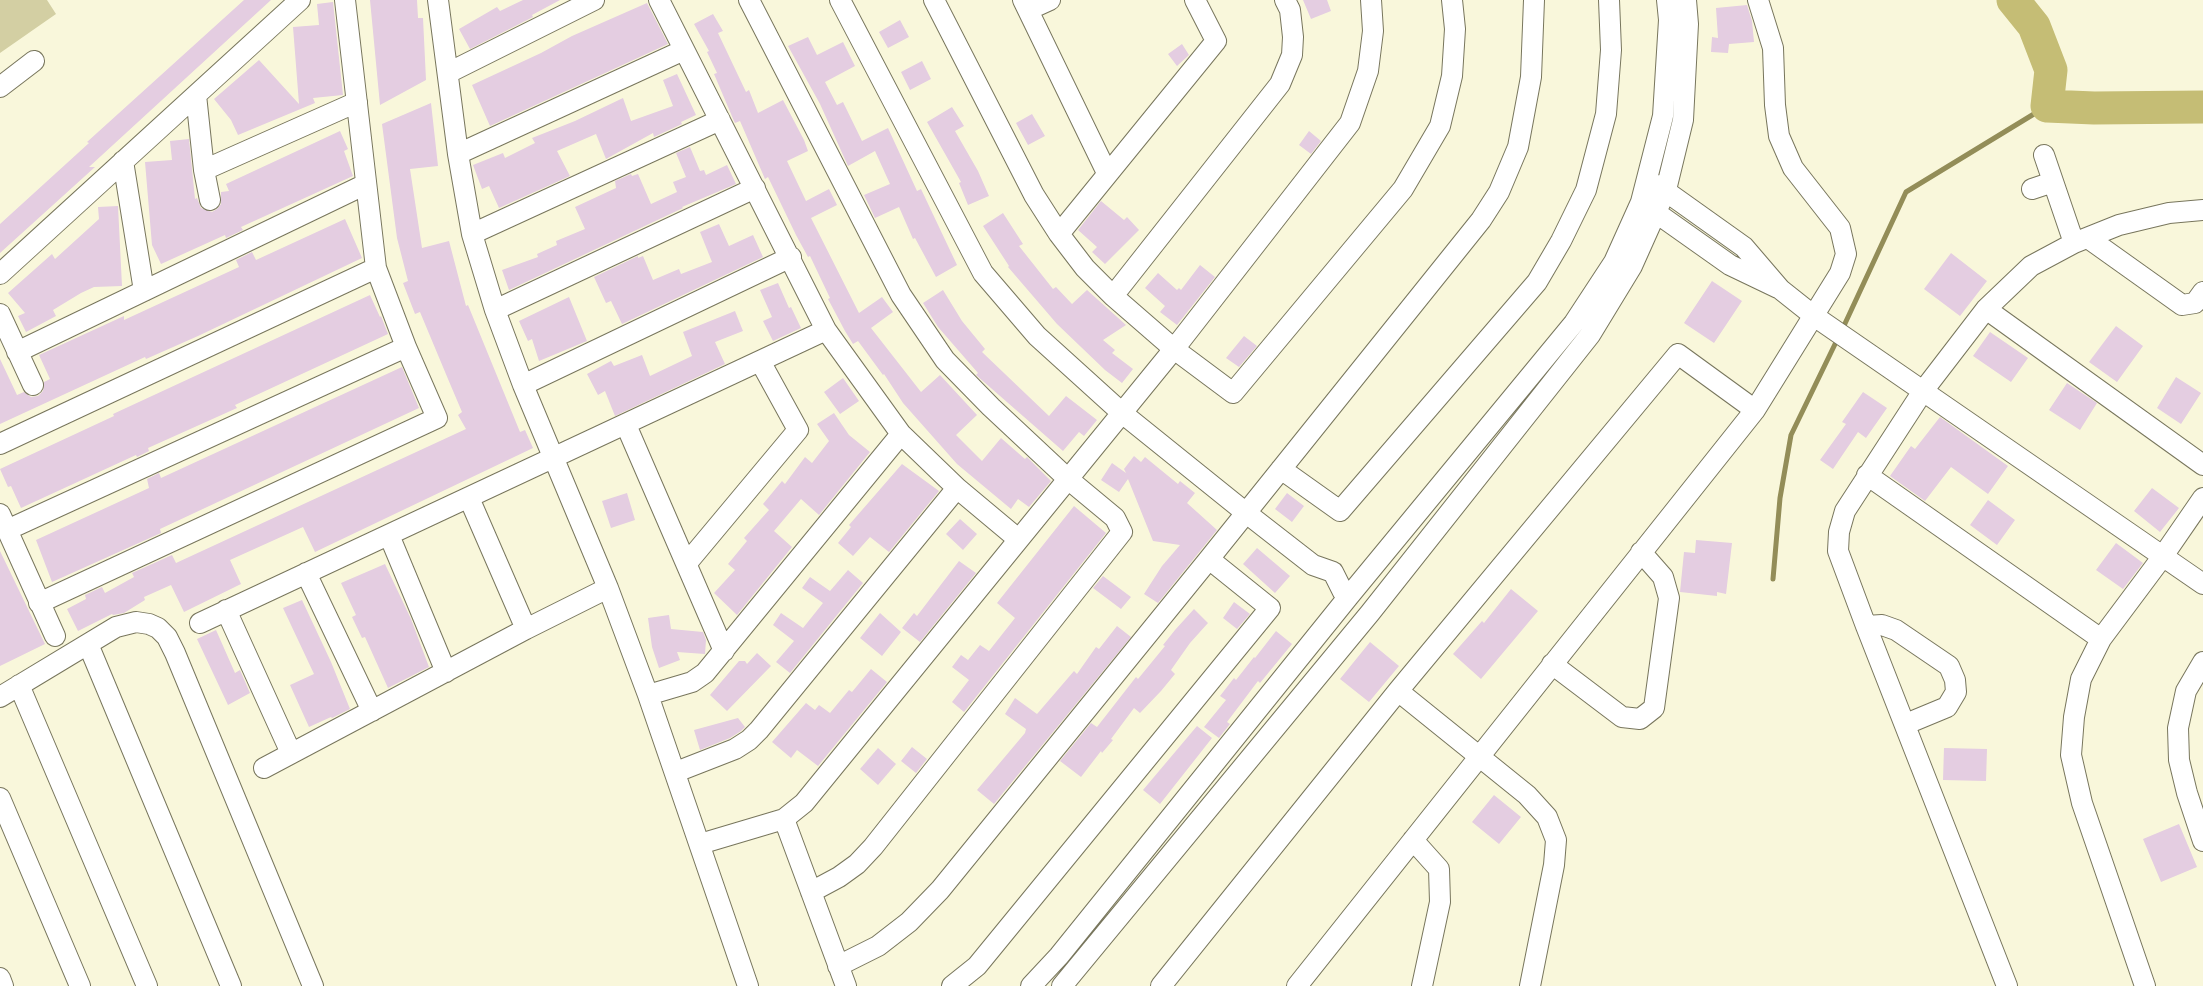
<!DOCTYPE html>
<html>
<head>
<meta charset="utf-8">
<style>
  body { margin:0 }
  canvas { display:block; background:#f9f7db }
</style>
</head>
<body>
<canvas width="2203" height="986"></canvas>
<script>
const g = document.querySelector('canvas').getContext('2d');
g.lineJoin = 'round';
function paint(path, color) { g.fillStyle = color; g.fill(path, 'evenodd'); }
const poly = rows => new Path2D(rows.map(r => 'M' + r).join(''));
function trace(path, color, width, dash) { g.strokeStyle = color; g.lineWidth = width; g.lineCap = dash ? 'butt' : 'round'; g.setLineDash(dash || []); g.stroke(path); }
const green = poly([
  [0,0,47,0,56,14,0,53]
]);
const stream = poly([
  [1842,330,1906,192,2047,106],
  [1773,579,1780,498,1791,435,1838,338]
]);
const river = poly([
  [2013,0,2034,26,2051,70,2047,106,2094,108,2203,107]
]);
const building = poly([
  [244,0,271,0,89,167,95,167,0,253,0,224,89,143,87,142],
  [370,0,417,0,418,18,423,18,426,80,380,105],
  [523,0,560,0,532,15,533,17,470,49,459,29,497,7,500,11],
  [1303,0,1327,0,1331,11,1311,19],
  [333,2,343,95,313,98,315,103,238,135,231,120,214,99,259,60,299,104,293,27,319,25,317,4],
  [647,3,668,44,490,126,472,85,541,53,572,36],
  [1747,5,1752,21,1754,42,1729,44,1728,53,1711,52,1712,37,1718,38,1716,8],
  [713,14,723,31,718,33,746,92,749,90,758,113,783,100,804,140,808,151,787,161,806,201,829,189,837,205,811,218,859,313,882,297,893,312,871,328,921,392,940,375,977,415,956,435,982,461,1001,438,1025,459,1027,457,1051,481,1029,507,1018,499,1011,509,957,464,903,403,884,374,883,375,858,341,853,344,845,331,828,299,830,298,810,256,808,257,796,235,768,177,765,179,740,121,735,123,734,121,714,74,717,73,707,52,709,51,694,24],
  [900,20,909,37,888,48,879,32],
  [808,37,817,55,843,42,855,66,825,82,837,105,843,102,862,141,888,128,917,191,921,189,957,265,936,277,915,238,913,239,899,207,875,218,864,195,890,184,875,151,848,166,820,104,788,46],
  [1182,44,1189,55,1177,66,1168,54],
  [922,61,931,79,910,90,901,72],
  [677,74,696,115,681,122,682,124,654,137,653,133,606,159,596,134,557,151,570,176,499,208,489,186,482,189,473,165,503,153,505,158,535,143,532,138,575,121,623,98,631,121,673,106,663,80],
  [431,103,438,166,410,169,422,248,449,241,466,306,468,305,520,432,525,430,533,448,315,552,303,527,230,560,241,584,184,612,171,585,144,597,145,600,124,613,113,615,112,614,78,631,67,609,86,599,85,595,102,587,105,593,134,577,132,573,172,555,176,563,466,429,458,415,462,412,448,379,420,312,415,314,403,283,408,281,397,238,382,124],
  [952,107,964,126,955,131,978,171,989,196,968,205,959,183,961,182,927,122],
  [1032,114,1045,136,1028,145,1016,123],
  [340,131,348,149,344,151,353,176,241,227,243,230,226,238,225,235,161,264,152,245,145,162,172,160,170,141,189,139,195,199,197,198,201,208,212,212,217,209,221,204,221,192,229,191,226,184],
  [1309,131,1321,141,1311,154,1299,145],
  [690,147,700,171,704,170,706,175,727,165,736,184,682,207,683,208,509,290,502,270,538,257,537,254,557,245,556,241,585,229,575,207,616,188,615,181,631,174,632,176,638,174,651,204,677,192,673,182,686,177,676,153],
  [1101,201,1124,220,1127,217,1139,230,1105,264,1092,252,1097,247,1078,230],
  [118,206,122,286,94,287,81,293,53,310,56,316,26,332,18,316,25,313,8,293,52,254,55,259,99,219,98,207],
  [1003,213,1023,244,1019,246,1053,289,1056,287,1072,304,1087,290,1126,325,1103,340,1115,350,1112,353,1133,369,1122,383,1105,370,1057,324,1008,267,1009,266,983,226],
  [345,219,362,258,198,336,146,359,145,357,0,424,0,359,17,395,24,392,31,397,38,396,43,391,44,382,50,379,39,355,124,316,124,320,239,267,236,260,252,252,256,260],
  [719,224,729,246,753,235,763,257,622,324,611,301,606,303,594,277,638,256,638,258,643,256,653,280,679,269,681,274,712,262,700,232],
  [1951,253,1987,281,1960,316,1924,289],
  [1200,265,1215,277,1177,325,1160,312,1165,306,1145,288,1158,273,1177,290,1179,288,1181,290],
  [1712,281,1742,301,1714,343,1684,323],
  [778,283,789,308,791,307,801,328,773,341,763,321,772,317,760,290],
  [943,290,962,321,985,349,982,352,1049,416,1066,396,1097,420,1084,436,1079,432,1063,451,976,375,978,373,938,327,923,303],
  [370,295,380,317,381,316,388,334,235,405,237,408,148,448,149,451,137,457,136,455,21,508,11,486,8,487,0,469,114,416,113,414],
  [569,297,587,341,539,361,532,339,528,341,519,321],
  [735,311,743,331,715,342,725,364,615,416,605,391,598,395,587,374,611,361,614,366,642,355,650,376,692,356,683,332],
  [2116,326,2143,346,2117,382,2089,362],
  [1990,332,2028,358,2011,382,1973,356],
  [1244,336,1257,346,1239,367,1226,358],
  [402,367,419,408,160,529,161,533,52,582,36,540,149,488,147,479,159,473,161,478],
  [2176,377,2201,393,2181,424,2157,408],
  [843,378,859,401,840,414,824,392],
  [2067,383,2097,403,2080,430,2049,410],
  [1863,392,1887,408,1866,438,1858,432,1833,469,1820,460,1846,424,1842,422],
  [834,413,849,435,870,452,819,515,801,499,774,531,792,547,737,615,714,593,735,570,728,564,747,541,744,538,769,510,763,504,782,481,785,484,805,457,812,463,829,441,817,424],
  [1940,417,2008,466,1988,494,1951,467,1925,501,1890,476,1911,446,1915,449],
  [1134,456,1141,462,1145,457,1178,484,1180,481,1195,493,1187,503,1217,530,1158,603,1144,594,1162,566,1180,545,1153,541,1128,479,1119,492,1101,480,1112,463,1126,473,1124,469],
  [902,464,939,491,889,552,870,537,853,556,838,543,851,527,849,525],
  [2152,488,2179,508,2160,532,2134,511],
  [627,493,635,520,611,528,602,501],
  [1287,493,1304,506,1292,522,1275,509],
  [1988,500,2015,520,1997,545,1970,525],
  [1074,506,1106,533,964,712,952,702,969,680,952,667,961,655,968,660,980,645,989,651,1015,618,997,603],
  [960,519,977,534,963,550,946,534],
  [1696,540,1732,543,1726,594,1717,592,1717,596,1680,592,1684,552,1695,553],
  [2116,543,2143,563,2123,589,2096,570],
  [1257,548,1290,576,1275,593,1243,564],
  [0,551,45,644,0,666],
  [959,561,976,573,920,642,902,628,914,613,917,616],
  [385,564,411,619,429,667,388,688,365,637,362,638,352,617,356,615,341,583],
  [848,570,863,583,790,673,776,662,794,641,773,625,781,613,803,628,823,603,802,588,810,577,830,591],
  [1103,576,1131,597,1121,609,1093,588],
  [1511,589,1538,611,1481,679,1453,654,1482,621,1484,623],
  [302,600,331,662,350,709,332,718,331,717,309,727,290,685,314,674,283,608],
  [1234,602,1250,614,1237,629,1223,618],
  [1194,609,1208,623,1190,643,1171,670,1175,674,1161,691,1140,713,1134,708,1111,739,1113,740,1102,753,1101,751,1081,777,1060,761,1091,723,1097,727,1136,677,1138,679,1165,646,1163,645,1175,630],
  [880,613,901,632,882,656,860,638],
  [669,615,671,629,703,632,706,640,705,654,677,652,680,660,659,668,652,647,648,618],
  [1117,626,1131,637,994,804,977,790,1025,733,1026,729,1005,714,1015,698,1037,714,1074,671,1077,674,1096,647,1099,649],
  [216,630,235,673,240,670,250,693,228,705,197,639],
  [1276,631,1292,644,1260,683,1258,681,1227,722,1230,724,1219,738,1204,727,1226,700,1220,696,1234,678,1236,680,1254,657,1255,658],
  [1370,642,1399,666,1369,702,1340,679],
  [757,653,771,666,727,711,710,695,739,661,745,661,747,664],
  [871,669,887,682,818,766,797,750,791,758,772,742,806,703,815,710,819,705,830,713,849,690,852,692],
  [738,718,745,727,741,731,730,738,700,750,694,730],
  [1197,726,1212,738,1160,804,1143,790],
  [912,747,927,759,916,773,901,761],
  [878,748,896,764,878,785,860,769],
  [1944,748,1987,749,1986,781,1943,780],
  [1494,795,1521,817,1499,844,1472,822],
  [2179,824,2197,867,2161,882,2143,839]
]);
const minor = poly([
  [438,0,458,154,472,234,495,310,523,385,608,588,648,695,748,986],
  [659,0,826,330,901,434,957,488,1018,539],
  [749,0,901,295,945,360,991,407,1068,479,1115,518,1122,532,873,847,857,864,839,877,811,892],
  [840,0,983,273,1037,336,1122,413,1245,512,1313,565,1333,572,1343,592],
  [934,0,1034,195,1059,234,1085,268,1113,296,1174,349,1233,393,1403,189,1440,126,1452,76,1455,29,1452,0],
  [1023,0,1107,173],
  [1028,10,1050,0],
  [448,73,594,0],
  [0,87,34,61],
  [196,95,204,170,210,200],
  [458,154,684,50],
  [2044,155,2074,243],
  [123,161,144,291],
  [204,170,357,102],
  [1657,185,1744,247,1780,289,1814,316,2203,584],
  [2032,189,2053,182],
  [1648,207,1730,265,1778,288],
  [472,234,720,120],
  [1059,234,1216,41,1195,0],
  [2088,238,2182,305,2195,303,2203,292],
  [0,274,300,0],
  [1113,296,1280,84,1292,55,1293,37,1290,10,1285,0],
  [1986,309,2203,465],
  [495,310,755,188],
  [0,314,33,385],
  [17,352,366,184],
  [523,385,791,257],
  [626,425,724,651],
  [0,444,376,268],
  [1281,469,1340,511,1537,282,1561,241,1586,190,1606,114,1611,50,1609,0],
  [1867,475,2101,639],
  [469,498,526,629],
  [0,514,55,636],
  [7,530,406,347],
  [389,535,446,672],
  [687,563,798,430,760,361],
  [306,573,372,711],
  [39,603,437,418,406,347,376,268,345,0],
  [226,610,291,753],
  [200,623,826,330],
  [1866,626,1882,625,1896,630,1949,666,1955,680,1956,692,1947,707,1906,724],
  [88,644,231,986],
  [2203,662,2186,691,2178,728,2179,760,2187,793,2203,841],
  [1552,664,1622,717,1640,719,1654,708,1669,598,1663,577,1641,552],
  [19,685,147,986],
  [1398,691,1527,795,1547,817,1556,840,1554,865,1530,986],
  [648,695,692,682,705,673,901,434],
  [0,697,116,627,136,622,149,624,158,628,167,637,175,653,313,986],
  [264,768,526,629,608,588],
  [676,772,735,749,749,740,759,730,957,488],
  [0,798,80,986],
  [784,819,846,986],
  [1413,840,1439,869,1440,902,1422,986],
  [700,844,784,819,804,803,1174,349,1350,123,1368,71,1373,31,1371,0],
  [838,966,878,946,909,922,940,890,1209,559,1481,220,1499,192,1518,147,1531,77,1534,0],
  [0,978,3,986],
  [952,986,977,966,1270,608,1209,559],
  [1031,986,1059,956,1349,596,1574,323,1614,262,1641,202,1663,116,1669,20,1667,0],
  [1062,986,1370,613,1590,335,1632,266,1666,190,1683,120,1688,24,1686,0],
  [1161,986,1398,691,1678,354,1755,410],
  [1297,986,1755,410,1840,273,1846,254,1840,228,1793,168,1779,136,1775,105,1773,48,1758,0],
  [2007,986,1866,626,1838,551,1839,532,1845,511,1923,391,1986,309,2031,266,2074,243,2119,225,2169,213,2203,210],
  [2145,986,2082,803,2071,755,2074,717,2081,679,2101,639,2163,556,2203,498]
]);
paint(green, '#d3cfa3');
trace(stream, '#938d58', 5);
trace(river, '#c5bd75', 33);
paint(building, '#e4cde1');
trace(minor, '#78765d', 22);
trace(minor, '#fff', 20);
</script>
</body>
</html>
